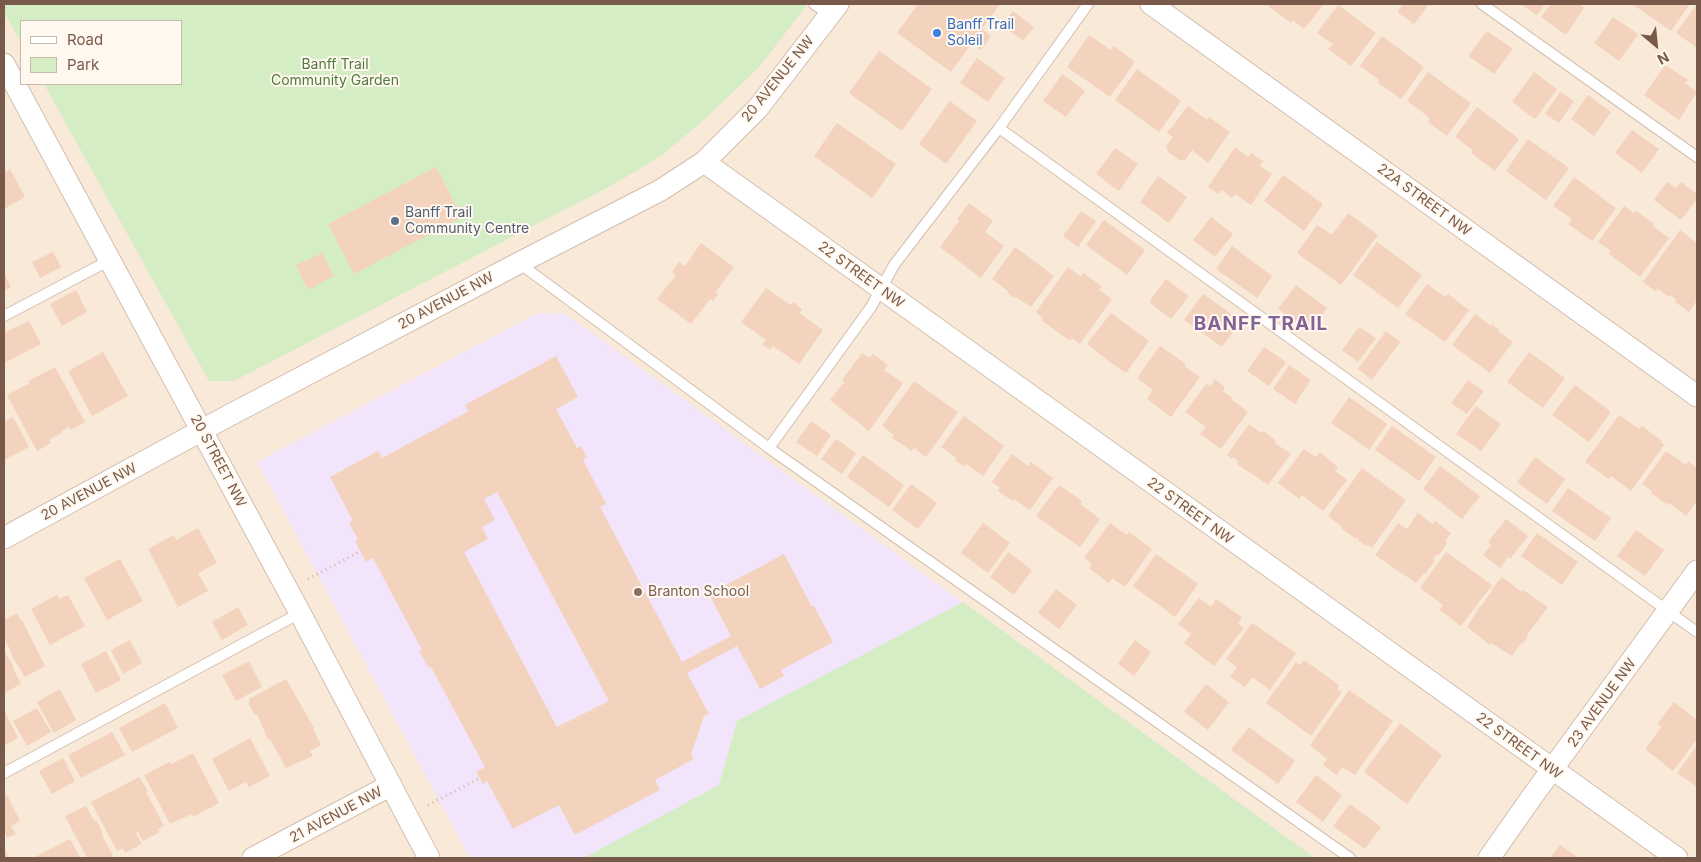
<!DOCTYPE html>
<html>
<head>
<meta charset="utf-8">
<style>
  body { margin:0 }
  #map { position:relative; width:1701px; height:862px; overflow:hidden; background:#fdf5e8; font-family:Inter,sans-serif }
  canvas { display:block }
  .frame { position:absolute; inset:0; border:5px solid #795a4a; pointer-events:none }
  .legend { position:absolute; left:20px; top:20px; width:162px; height:65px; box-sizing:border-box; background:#fff8ef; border:1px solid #c9b9ad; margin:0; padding:6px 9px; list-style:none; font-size:15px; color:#795a4a }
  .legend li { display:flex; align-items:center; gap:10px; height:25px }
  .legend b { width:25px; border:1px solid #c9b9ad }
  .north { position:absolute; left:1631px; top:20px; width:50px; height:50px; -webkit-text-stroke:4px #fff8ef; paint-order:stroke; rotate:152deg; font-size:14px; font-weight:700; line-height:20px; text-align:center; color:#795a4a }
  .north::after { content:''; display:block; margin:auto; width:18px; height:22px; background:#795a4a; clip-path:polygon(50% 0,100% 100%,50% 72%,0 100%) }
</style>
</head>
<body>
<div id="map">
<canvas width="1701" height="862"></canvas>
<div class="frame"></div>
<ul class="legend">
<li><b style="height:6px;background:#fff"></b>Road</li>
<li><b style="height:14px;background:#d5edc5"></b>Park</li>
</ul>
<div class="north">N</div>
</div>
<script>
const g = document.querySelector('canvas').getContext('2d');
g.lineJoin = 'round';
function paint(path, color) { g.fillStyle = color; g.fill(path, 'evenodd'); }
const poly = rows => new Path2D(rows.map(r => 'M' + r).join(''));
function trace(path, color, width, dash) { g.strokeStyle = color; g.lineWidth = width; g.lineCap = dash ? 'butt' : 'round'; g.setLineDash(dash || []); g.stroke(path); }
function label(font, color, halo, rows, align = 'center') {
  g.font = font + ' Inter,sans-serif'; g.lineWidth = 4; g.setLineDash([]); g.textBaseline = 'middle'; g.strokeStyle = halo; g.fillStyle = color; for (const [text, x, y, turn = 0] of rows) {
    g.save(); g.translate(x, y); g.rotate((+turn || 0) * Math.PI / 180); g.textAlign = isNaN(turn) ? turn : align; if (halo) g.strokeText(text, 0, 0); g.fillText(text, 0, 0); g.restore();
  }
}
const residential = poly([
  [4,4,1697,4,1697,858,4,858],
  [21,21,181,21,181,84,21,84]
]);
const education = poly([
  [538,313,566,314,1315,858,470,858,257,462]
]);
const green = poly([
  [4,4,803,4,806,6,760,66,705,119,662,155,618,182,234,381,209,381,44,84,181,84,181,21,21,21,21,43,4,12],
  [963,602,1315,858,584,858,719,785,737,721]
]);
const building = poly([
  [918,4,1000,4,982,29,991,36,981,50,972,43,951,72,897,33],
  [1270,4,1324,4,1304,29,1293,20,1291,23,1268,6],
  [1403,4,1429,4,1414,24,1397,12],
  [1521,4,1545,4,1537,15],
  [1551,4,1578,4,1584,8,1566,35,1541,17],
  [1632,4,1690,4,1671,31],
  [1697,4,1697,48,1676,33],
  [1338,5,1376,33,1351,66,1328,49,1333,44,1317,33],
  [1013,11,1034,27,1023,41,1002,25],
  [1613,17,1638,34,1619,61,1594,43],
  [1487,31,1513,49,1494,74,1468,56],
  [1089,35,1111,50,1114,46,1135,62,1110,97,1067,67],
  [1382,36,1424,67,1401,99,1377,82,1379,80,1360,66],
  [879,51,932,89,902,131,849,93],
  [977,58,1005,78,988,102,960,83],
  [1665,65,1688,80,1685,83,1697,92,1679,120,1644,95],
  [1137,69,1181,101,1159,132,1115,100],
  [1428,72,1471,103,1447,136,1428,122,1430,118,1407,101],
  [1534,72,1557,89,1535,119,1512,102],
  [1062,74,1085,91,1066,117,1043,101],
  [1560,92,1574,101,1559,123,1545,114],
  [1588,95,1611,112,1594,136,1571,119],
  [950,101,977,121,946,164,919,144],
  [1188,106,1207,120,1209,117,1230,132,1208,163,1192,150,1185,160,1179,160,1168,152,1166,146,1173,137,1167,133],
  [1477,107,1519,139,1495,171,1471,153,1473,150,1455,137],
  [837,123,896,164,872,198,814,156],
  [1632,130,1659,149,1642,173,1615,153],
  [1528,139,1569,168,1546,200,1506,171],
  [1235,147,1248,157,1251,153,1263,161,1260,166,1272,174,1251,205,1235,194,1232,198,1222,190,1219,194,1208,187],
  [1115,148,1138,164,1119,191,1096,174],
  [436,167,462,217,354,274,328,224],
  [10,169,25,197,4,209,4,173],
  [1283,175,1323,204,1304,231,1264,201],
  [1158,176,1187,197,1169,223,1140,202],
  [1574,177,1616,208,1592,241,1568,224,1572,219,1553,206],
  [1667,182,1676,188,1681,182,1697,194,1697,199,1681,220,1654,200],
  [969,203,993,221,985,232,1004,246,981,278,940,247,959,221,957,219],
  [1624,206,1634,213,1636,211,1654,224,1653,226,1669,238,1640,277,1609,254,1611,251,1598,242],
  [1081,211,1096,221,1078,247,1063,236],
  [1348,213,1378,235,1341,285,1297,253,1317,225,1332,235],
  [1211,217,1233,234,1215,257,1193,240],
  [1104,220,1145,250,1127,275,1086,245],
  [1680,230,1697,243,1697,300,1689,312,1675,302,1676,299,1670,295,1669,297,1658,289,1656,292,1643,282],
  [1377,242,1422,275,1398,308,1353,275],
  [701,243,734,267,715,293,718,294,713,301,710,299,691,324,657,299,676,275,672,272,679,262,685,266],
  [1232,246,1272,276,1257,298,1216,269],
  [1015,247,1054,276,1031,307,1016,297,1015,298,1007,293,1008,291,992,279],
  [53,252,61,267,40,278,32,262],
  [322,253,334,276,308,290,296,265],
  [1068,267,1081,277,1083,273,1102,286,1099,290,1112,299,1080,344,1072,338,1070,341,1041,320,1043,318,1036,312],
  [4,273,11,287,4,291],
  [1166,279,1189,296,1171,319,1149,302],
  [1427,284,1445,297,1448,294,1469,310,1445,342,1405,314],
  [1296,285,1327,308,1309,332,1278,309],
  [766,288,791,305,793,302,802,309,799,313,823,330,799,364,773,346,770,350,762,344,766,340,741,322],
  [76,290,87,312,62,326,50,304],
  [1203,294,1241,321,1222,347,1184,320],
  [1111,313,1149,341,1126,373,1110,362,1087,344],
  [1475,314,1491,326,1492,324,1499,330,1498,331,1513,342,1490,373,1452,345],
  [29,321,41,344,4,363,4,333],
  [1359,327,1376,338,1358,362,1342,350],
  [1386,331,1400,342,1372,380,1358,369],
  [1160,346,1186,364,1184,366,1200,377,1171,417,1147,399,1153,390,1137,378],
  [1264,347,1286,362,1269,386,1247,371],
  [103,352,128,396,92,416,68,371],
  [1529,352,1565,378,1543,408,1507,382],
  [862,353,870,358,873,354,888,365,884,370,903,383,869,431,830,400,844,382,842,380],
  [556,356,578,397,556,409,577,448,581,446,587,457,583,460,606,504,600,507,682,662,731,636,709,594,784,554,812,607,814,606,833,642,781,670,784,676,760,689,737,646,687,673,709,714,704,716,691,755,694,759,655,780,660,790,575,835,559,805,513,829,487,781,483,784,476,772,485,767,431,667,429,668,419,651,422,650,373,558,366,562,355,541,358,539,349,523,353,521,330,477,378,451,382,458,469,411,465,405],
  [497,492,609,701,557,727,464,552,488,539,482,527,495,520,484,499],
  [1289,365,1311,380,1295,404,1273,389],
  [55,367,85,422,71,430,69,427,61,432,62,433,49,440,51,443,37,451,7,395,30,383,28,381],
  [1215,379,1225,387,1223,391,1232,398,1231,399,1248,412,1221,449,1200,434,1206,427,1185,412,1207,383,1211,386],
  [1468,380,1484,391,1467,414,1451,403],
  [914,381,958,412,926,457,914,448,912,451,892,438,894,435,882,426],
  [1575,385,1611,412,1589,442,1552,415],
  [1349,397,1387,424,1369,450,1331,423],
  [1476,406,1501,424,1481,451,1456,434],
  [1619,415,1639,429,1642,426,1662,441,1661,442,1664,445,1631,491,1611,476,1609,479,1585,462],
  [964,416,1004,446,983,476,966,464,964,466,955,460,957,458,941,447],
  [13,417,29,447,4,460,4,422],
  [811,421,831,435,817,456,796,442],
  [1249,424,1261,433,1264,431,1276,441,1275,443,1291,454,1268,485,1237,464,1239,462,1233,457,1232,459,1227,455],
  [1392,426,1436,457,1419,481,1375,450],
  [836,439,856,453,842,474,821,459],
  [1304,449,1316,457,1320,452,1338,467,1335,471,1347,480,1323,511,1302,495,1299,499,1278,483],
  [1666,451,1686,465,1688,461,1697,468,1697,501,1686,516,1669,503,1668,505,1651,493,1652,491,1642,484],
  [1012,454,1028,466,1031,462,1053,478,1030,510,1014,499,1013,501,998,491,1000,488,992,482],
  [863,455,904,485,889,507,847,477],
  [1535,457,1565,479,1547,504,1517,482],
  [1440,466,1480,496,1462,519,1423,489],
  [1362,468,1406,500,1372,548,1368,545,1366,546,1358,540,1359,539,1357,537,1356,539,1341,528,1343,525,1341,526,1328,516],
  [911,484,937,503,918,529,892,510],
  [1059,485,1082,501,1080,504,1100,519,1080,547,1036,516],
  [1568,488,1611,518,1595,541,1552,511],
  [1418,513,1432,524,1435,521,1451,533,1445,542,1447,543,1439,555,1437,554,1433,560,1435,561,1425,574,1424,573,1416,583,1375,555,1398,523,1407,529],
  [1506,519,1528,536,1510,559,1508,557,1500,568,1483,555,1491,545,1488,542],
  [983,523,1010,543,988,573,961,553],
  [1110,523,1127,535,1129,532,1152,549,1125,587,1112,578,1109,583,1089,568,1092,564,1084,558],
  [198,528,217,563,198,573,208,591,178,607,148,549,174,535,176,540],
  [1636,530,1664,550,1645,576,1617,556],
  [1537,533,1578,562,1562,585,1521,556],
  [1008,552,1032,570,1014,595,990,577],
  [1446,552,1492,585,1461,626,1440,610,1443,605,1420,588],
  [1156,554,1198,584,1175,617,1133,586],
  [120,559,143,601,107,620,84,578],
  [1502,577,1522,592,1523,590,1548,607,1527,635,1528,636,1522,644,1521,643,1512,656,1491,643,1490,645,1467,627,1480,606,1481,606,1492,591,1491,590],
  [1056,589,1077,605,1059,629,1038,613],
  [57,595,60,599,68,595,85,626,50,645,31,609],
  [1199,598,1211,607,1216,599,1242,617,1238,624,1244,628,1214,666,1184,643,1191,634,1178,624],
  [238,607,248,625,222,640,212,622],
  [17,613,21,621,22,620,45,666,25,677,11,654,12,653,4,638,4,620],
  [1252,623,1296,653,1270,690,1252,677,1245,687,1230,677,1237,667,1226,659],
  [130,640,142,663,123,674,111,650],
  [1135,640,1151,652,1134,676,1118,664],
  [4,651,14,667,13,668,21,684,4,693],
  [106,651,121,680,96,693,81,664],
  [1304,660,1339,685,1337,689,1342,692,1311,736,1266,703,1296,662,1300,665],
  [249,661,262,687,236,701,222,675],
  [286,679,314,728,313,729,321,745,310,751,313,756,286,768,270,739,268,740,257,714,255,715,248,703,250,702,249,699],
  [1206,684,1229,702,1208,730,1184,712],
  [60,689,76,720,54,733,37,702],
  [1349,690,1393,721,1355,775,1342,767,1337,775,1323,765,1327,759,1310,745],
  [1674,702,1697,720,1697,739,1673,771,1645,749,1662,727,1657,724],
  [165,703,178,728,132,752,119,728],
  [37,708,51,732,27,746,13,721],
  [4,710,18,738,4,746],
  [1400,723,1442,755,1407,804,1364,772],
  [1249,727,1295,761,1278,784,1231,750],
  [112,732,125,755,81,778,68,755],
  [250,738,270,776,249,787,246,782,229,791,212,759],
  [1697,745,1697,787,1677,773],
  [193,753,219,803,193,817,192,814,170,824,144,775,169,762,171,764],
  [63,758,75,781,52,794,39,771],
  [1316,775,1342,795,1323,822,1296,802],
  [139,777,148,791,146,792,164,826,158,829,160,832,143,841,138,832,136,833,142,844,125,853,123,848,117,851,91,802],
  [7,795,20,821,11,826,16,834,7,838,4,831,4,797],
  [1350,804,1381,827,1365,849,1333,826],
  [86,806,94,821,96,820,103,833,101,833,114,858,87,858,65,816],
  [70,839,80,857,78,858,33,858],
  [1560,845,1579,858,1550,858],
  [4,848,9,858,4,858]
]);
const path = poly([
  [308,579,361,551],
  [428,805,480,778]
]);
const lane = poly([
  [814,4,830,15],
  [1482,4,1697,157],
  [999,128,1697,632],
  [519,263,769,448,1350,858],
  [4,316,110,260],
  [769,448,871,307,894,265,999,128,1088,4],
  [4,773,300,613]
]);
const street = poly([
  [1151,4,1697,396],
  [4,64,300,613,429,858],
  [704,162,1677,858],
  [4,538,228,416,519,263,661,190,704,162,758,108,838,4],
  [253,858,391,785],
  [1489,858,1534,794,1697,571]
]);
const markers = [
  [937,33,5,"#3f7fe0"],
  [395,221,5,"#5c6f8a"],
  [638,592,5,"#8d6e63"]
];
const shopNames = [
  ["Banff Trail",947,25],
  ["Soleil",947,41]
];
const parkNames = [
  ["Banff Trail",335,65],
  ["Community Garden",335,81]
];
const streetNames = [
  ["20 AVENUE NW",778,79,-51],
  ["22A STREET NW",1424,200,36],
  ["22 STREET NW",861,275,36],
  ["20 AVENUE NW",446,301,-28],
  ["20 STREET NW",218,461,62],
  ["20 AVENUE NW",89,492,-28],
  ["22 STREET NW",1190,511,36],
  ["23 AVENUE NW",1602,703,-54],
  ["22 STREET NW",1519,746,36],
  ["21 AVENUE NW",336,815,-28]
];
const serviceNames = [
  ["Banff Trail",405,213],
  ["Community Centre",405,229]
];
const educationNames = [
  ["Branton School",648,592]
];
const districtNames = [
  ["BANFF TRAIL",1261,324]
];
paint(residential, '#f8e9d8');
paint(education, '#f2e4fa');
paint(green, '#d5edc5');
paint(building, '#f4d3be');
trace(lane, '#d3beaf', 12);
trace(street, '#d3beaf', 23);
trace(path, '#dab6a0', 3, [1, 4]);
trace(lane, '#fff', 10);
trace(street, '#fff', 21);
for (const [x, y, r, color] of markers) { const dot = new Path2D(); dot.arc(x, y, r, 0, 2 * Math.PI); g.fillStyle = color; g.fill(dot); trace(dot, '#fff8ef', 2); }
label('14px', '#366cbe', '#fff8ef', shopNames, 'left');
label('14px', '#517a3e', '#fff8ef', parkNames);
label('14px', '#795a4a', '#fff8ef', streetNames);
label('14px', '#4e5e75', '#fff8ef', serviceNames, 'left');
label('14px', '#785e54', '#fff8ef', educationNames, 'left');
g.letterSpacing = '1px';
label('bold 19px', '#836296', '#fff8ef', districtNames);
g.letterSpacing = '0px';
</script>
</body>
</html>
